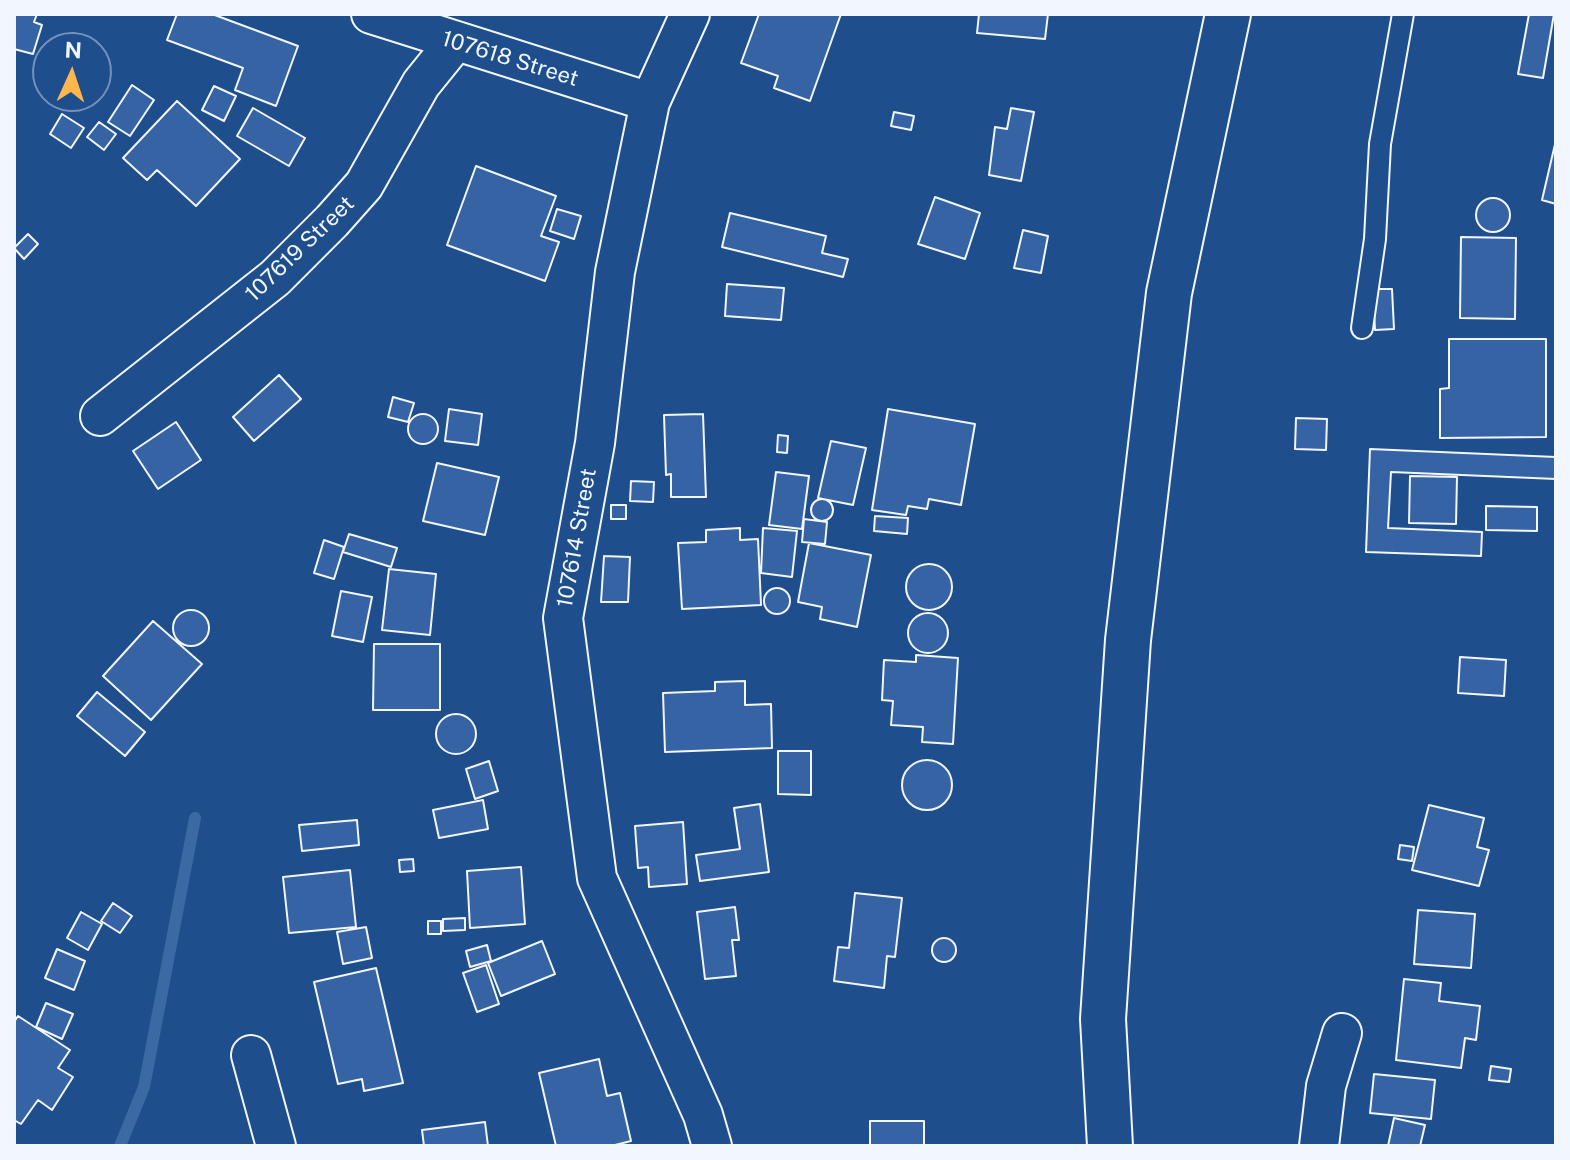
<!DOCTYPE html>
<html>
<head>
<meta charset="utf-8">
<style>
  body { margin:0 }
  #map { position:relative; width:1570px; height:1160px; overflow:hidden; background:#1f4e8c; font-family:"Public Sans",sans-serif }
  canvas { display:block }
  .frame { position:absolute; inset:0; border:16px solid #f2f6ff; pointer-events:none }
  .north { position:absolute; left:32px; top:32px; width:80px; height:80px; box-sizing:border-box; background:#1f4e8c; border:2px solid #7391ba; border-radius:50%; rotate:3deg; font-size:22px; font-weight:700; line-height:32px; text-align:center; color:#f2f6ff }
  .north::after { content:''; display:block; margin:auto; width:28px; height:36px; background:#ffb74d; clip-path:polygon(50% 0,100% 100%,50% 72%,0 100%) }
</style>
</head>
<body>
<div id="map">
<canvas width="1570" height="1160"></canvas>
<div class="frame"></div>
<div class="north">N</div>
</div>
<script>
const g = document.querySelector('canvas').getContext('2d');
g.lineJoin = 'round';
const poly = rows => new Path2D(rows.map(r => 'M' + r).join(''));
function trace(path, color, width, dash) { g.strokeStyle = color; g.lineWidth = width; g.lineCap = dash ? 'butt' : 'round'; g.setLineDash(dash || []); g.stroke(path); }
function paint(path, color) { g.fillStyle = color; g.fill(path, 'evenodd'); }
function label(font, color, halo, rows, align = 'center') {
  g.font = font + ' "Public Sans",sans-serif'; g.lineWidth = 6; g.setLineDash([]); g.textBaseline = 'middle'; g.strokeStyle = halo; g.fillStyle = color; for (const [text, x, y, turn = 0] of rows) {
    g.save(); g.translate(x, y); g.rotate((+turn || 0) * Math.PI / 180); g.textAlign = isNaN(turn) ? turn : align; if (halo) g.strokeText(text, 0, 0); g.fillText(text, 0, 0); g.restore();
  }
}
const stream = poly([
  [120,1146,144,1087,195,818]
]);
const building = poly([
  [14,14,37,14,34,22,42,25,33,54,14,49,14,14],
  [177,14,212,14,298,46,276,106,235,90,243,68,167,40,177,14],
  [759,14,841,14,810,101,774,88,778,76,741,63,759,14],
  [979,14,1048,14,1045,39,977,33,979,14],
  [1529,14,1554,14,1543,78,1518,74,1529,14],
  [132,85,154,100,130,136,108,122,132,85],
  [214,86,236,96,224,121,202,110,214,86],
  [177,101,240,159,196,206,157,170,147,180,123,158,177,101],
  [253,108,305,138,289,166,237,136,253,108],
  [1011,108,1034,112,1021,181,989,175,995,127,1007,129,1011,108],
  [894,112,914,116,911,130,891,126,894,112],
  [62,114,84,128,71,148,50,134,62,114],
  [99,122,116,134,104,150,87,137,99,122],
  [1556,140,1556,204,1542,200,1556,140],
  [476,166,556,196,541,236,559,242,545,281,447,245,476,166],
  [935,197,980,213,965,259,918,244,935,197],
  '1476 215a17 17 0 1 1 34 0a17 17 0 1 1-34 0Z',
  [557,209,581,216,574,239,550,231,557,209],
  [730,213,826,236,822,253,848,259,843,277,722,247,730,213],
  [1023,230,1048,236,1041,273,1014,268,1023,230],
  [28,234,38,244,24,259,14,248,28,234],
  [1461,237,1516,238,1515,319,1460,318,1461,237],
  [727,284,784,288,781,320,725,316,727,284],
  [1373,289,1392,289,1394,329,1375,330,1373,289],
  [1449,339,1546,339,1546,437,1440,438,1440,389,1449,388,1449,339],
  [279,375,301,399,254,441,233,417,279,375],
  [393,397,414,403,408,422,388,417,393,397],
  [449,409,482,414,478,445,445,441,449,409],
  [888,409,975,424,961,505,929,499,927,509,908,506,906,515,872,510,888,409],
  '408 429a15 15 0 1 1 30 0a15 15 0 1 1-30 0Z',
  [703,414,706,497,671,497,671,474,666,475,664,415,703,414],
  [1296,418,1327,419,1326,450,1295,449,1296,418],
  [176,422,201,460,158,489,133,451,176,422],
  [778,435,788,436,787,453,777,452,778,435],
  [831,441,866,448,853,505,818,498,831,441],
  [1370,449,1556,457,1556,479,1391,472,1388,528,1482,532,1481,556,1366,552,1370,449],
  [437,463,499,477,485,535,423,521,437,463],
  [776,472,809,476,802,529,769,525,776,472],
  [1410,476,1457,477,1456,524,1409,523,1410,476],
  [631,481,654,482,653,502,630,501,631,481],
  '811 510a11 11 0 1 1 22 0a11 11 0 1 1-22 0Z',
  [611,505,626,505,626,519,611,519,611,505],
  [1486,506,1537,507,1537,531,1486,530,1486,506],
  [875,516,908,518,907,534,874,531,875,516],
  [804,519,827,522,825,544,802,542,804,519],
  [740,528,740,540,758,539,761,605,682,609,678,543,706,542,706,530,740,528],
  [763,528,797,531,792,577,761,573,763,528],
  [349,534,397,548,391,567,343,552,349,534],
  [324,540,344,547,334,579,314,573,324,540],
  [809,543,871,555,857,627,820,619,822,607,798,602,809,543],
  [604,556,630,557,628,602,601,602,604,556],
  '906 587a23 23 0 1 1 46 0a23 23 0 1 1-46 0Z',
  [389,569,436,574,430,635,382,630,389,569],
  '764 601a13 13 0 1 1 26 0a13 13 0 1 1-26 0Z',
  [341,591,372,597,363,642,332,636,341,591],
  '173 628a18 18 0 1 1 36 0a18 18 0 1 1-36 0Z',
  '908 633a20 20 0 1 1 40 0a20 20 0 1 1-40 0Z',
  [153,621,202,664,151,720,103,676,153,621],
  [374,644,440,644,440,710,373,710,374,644],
  [916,655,958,658,953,744,922,742,923,727,891,725,893,701,882,700,884,660,916,662,916,655],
  [1460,657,1506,660,1504,696,1458,693,1460,657],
  [745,681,745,705,771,704,772,748,665,752,663,693,715,691,715,682,745,681],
  [97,692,145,732,125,756,77,716,97,692],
  '436 734a20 20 0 1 1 40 0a20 20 0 1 1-40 0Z',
  [778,751,811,751,811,795,778,794,778,751],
  '902 785a25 25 0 1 1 50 0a25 25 0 1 1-50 0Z',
  [489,761,498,791,475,799,466,769,489,761],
  [483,800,488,829,439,838,433,810,483,800],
  [760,804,769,872,700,881,696,855,740,849,734,808,760,804],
  [1429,805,1484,818,1477,847,1489,850,1479,886,1412,870,1429,805],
  [357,820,359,845,302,851,299,825,357,820],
  [683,822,687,884,649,887,648,867,638,868,635,826,683,822],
  [1400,845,1414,847,1412,861,1398,859,1400,845],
  [413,859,414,871,400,872,399,860,413,859],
  [521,867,525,924,470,928,467,871,521,867],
  [350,870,356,927,289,933,283,877,350,870],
  [855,893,902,898,895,957,887,956,884,988,834,981,838,947,849,948,855,893],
  [113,903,132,916,120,933,101,921,113,903],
  [735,907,739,940,732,940,736,976,705,979,697,912,735,907],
  [1418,910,1475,914,1471,968,1414,964,1418,910],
  [81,912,102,924,88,950,67,938,81,912],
  [465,918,465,930,443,931,443,919,465,918],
  [428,921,441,921,441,934,428,934,428,921],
  [366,927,372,958,343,964,337,932,366,927],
  '932 950a12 12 0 1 1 24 0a12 12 0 1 1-24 0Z',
  [542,941,555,974,501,996,488,963,542,941],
  [487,945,491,961,470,967,466,951,487,945],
  [57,949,85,961,74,990,45,978,57,949],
  [486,965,499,1004,477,1012,463,973,486,965],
  [376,968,403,1083,364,1091,362,1079,338,1084,314,982,376,968],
  [1404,979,1441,983,1439,1001,1480,1006,1476,1040,1465,1038,1461,1068,1396,1060,1404,979],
  [46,1003,73,1014,62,1039,36,1027,46,1003],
  [18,1016,70,1050,58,1068,73,1077,52,1110,38,1100,21,1124,14,1120,14,1022,18,1016],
  [599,1059,607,1096,620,1093,631,1141,611,1146,556,1146,539,1073,599,1059],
  [1491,1066,1511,1069,1509,1082,1489,1080,1491,1066],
  [1374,1074,1435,1080,1431,1119,1370,1113,1374,1074],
  [1394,1118,1425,1125,1420,1146,1388,1146,1394,1118],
  [870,1121,924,1121,924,1146,870,1146,870,1121],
  [485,1122,488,1146,424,1146,422,1130,485,1122]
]);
const lane = poly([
  [1362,328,1375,239,1380,144,1403,14]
]);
const street = poly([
  [371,14,650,102],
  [690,14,650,102,615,272,595,443,563,618,597,878,703,1115,712,1146],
  [100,416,275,278,332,221,364,185,421,84,455,42],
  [251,1055,276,1146],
  [1319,1146,1326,1086,1342,1033]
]);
const secondary = poly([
  [1110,1146,1103,1019,1128,640,1169,293,1228,14]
]);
const streetNames = [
  ["107618 Street",510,59,17],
  ["107619 Street",300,249,-44],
  ["107614 Street",577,538,-80]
];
trace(stream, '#3b69a3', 12);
paint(building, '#3563a3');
trace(building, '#f2f6ff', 2);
trace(lane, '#f2f6ff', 24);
trace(street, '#f2f6ff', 42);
trace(secondary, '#f2f6ff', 48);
trace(lane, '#1f4e8c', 20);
trace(street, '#1f4e8c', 38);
trace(secondary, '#1f4e8c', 44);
label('22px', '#f2f6ff', '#1f4e8c', streetNames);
</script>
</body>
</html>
